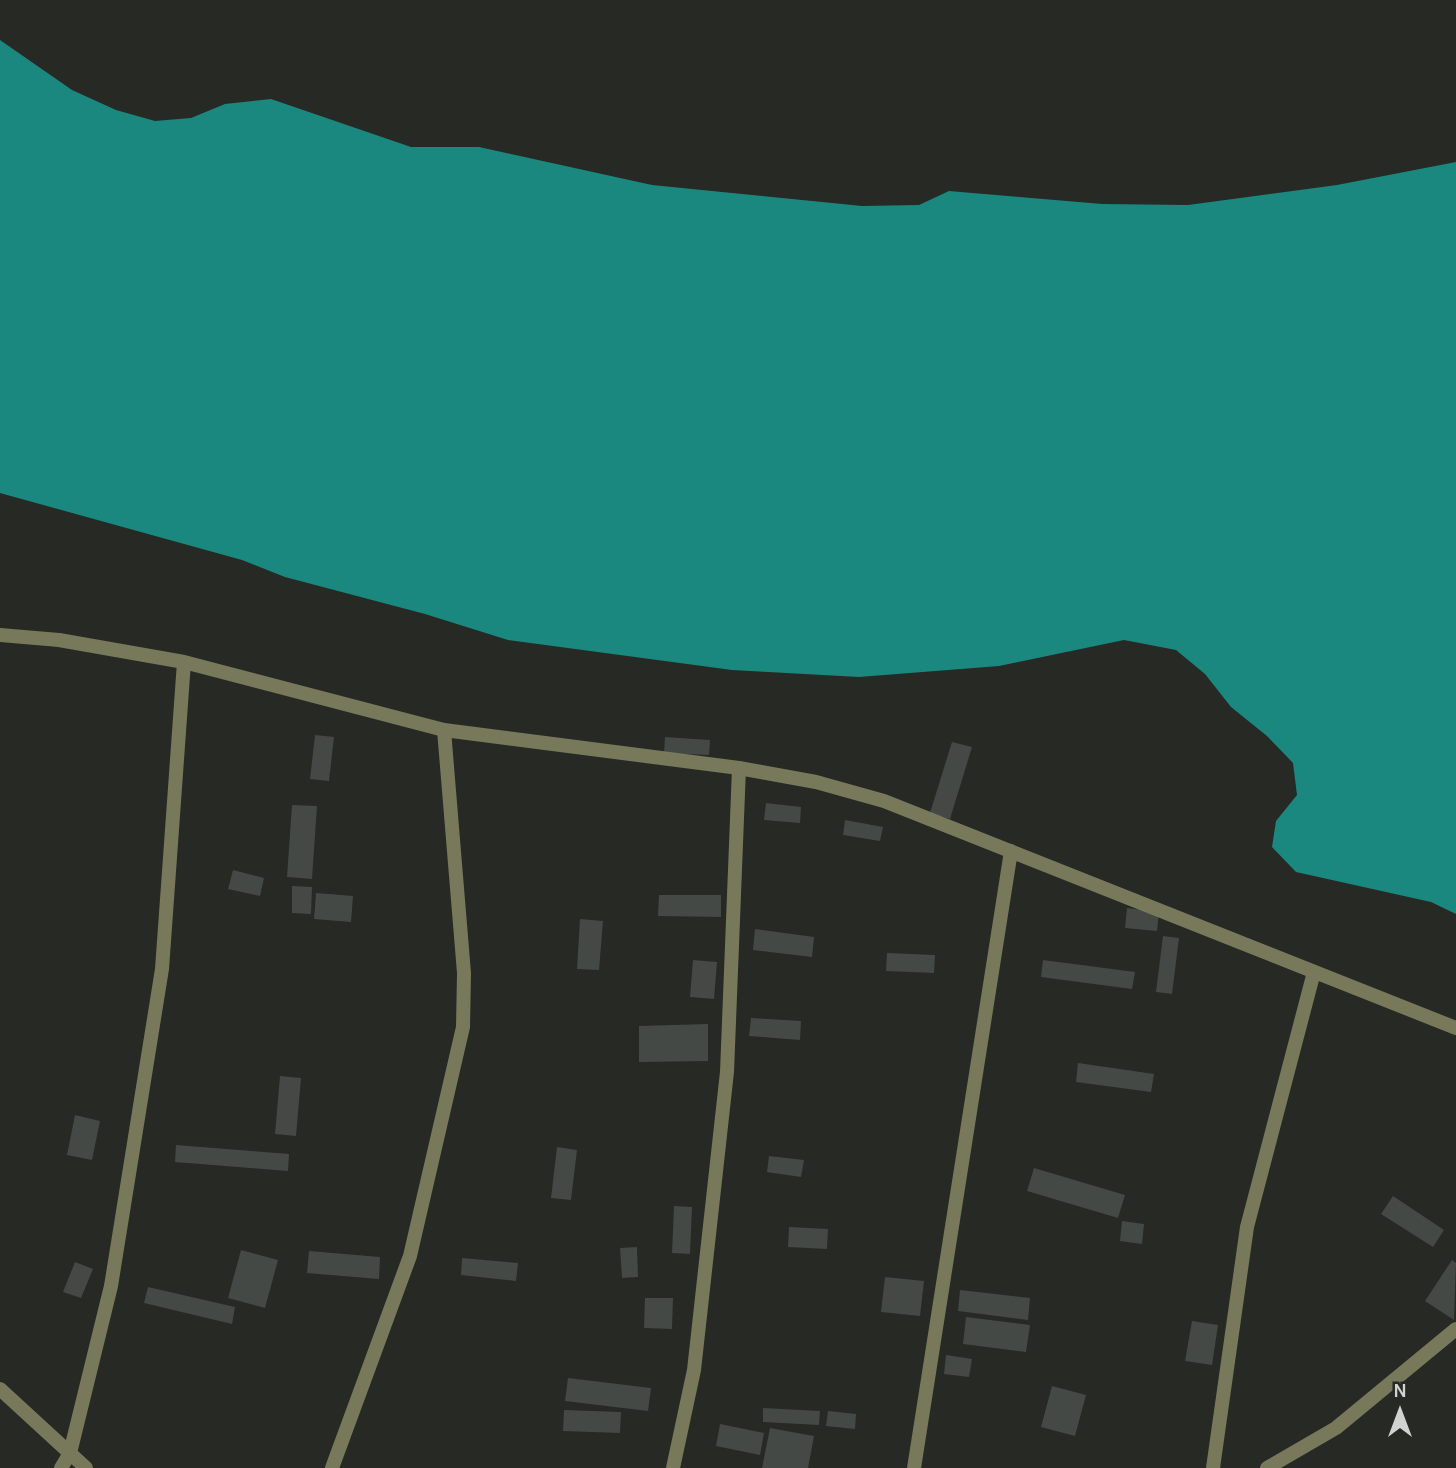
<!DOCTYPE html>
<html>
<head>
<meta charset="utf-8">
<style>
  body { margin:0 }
  #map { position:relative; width:1456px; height:1468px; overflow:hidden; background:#262924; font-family:Karla,sans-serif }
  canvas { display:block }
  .north { position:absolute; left:1365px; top:1377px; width:70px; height:70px; -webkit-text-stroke:5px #262924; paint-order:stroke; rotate:0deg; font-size:19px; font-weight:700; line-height:28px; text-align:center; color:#d1d3d0 }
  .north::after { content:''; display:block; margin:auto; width:24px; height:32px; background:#d1d3d0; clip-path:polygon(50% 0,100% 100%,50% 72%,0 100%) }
</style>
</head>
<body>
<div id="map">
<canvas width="1456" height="1468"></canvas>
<div class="north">N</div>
</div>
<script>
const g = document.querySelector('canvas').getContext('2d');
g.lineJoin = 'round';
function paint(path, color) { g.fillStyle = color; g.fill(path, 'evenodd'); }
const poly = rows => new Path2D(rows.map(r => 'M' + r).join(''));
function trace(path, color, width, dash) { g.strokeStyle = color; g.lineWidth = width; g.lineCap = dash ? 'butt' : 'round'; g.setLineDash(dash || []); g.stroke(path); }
const water = poly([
  [0,40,72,90,116,110,155,121,191,118,225,104,271,99,411,147,479,147,652,185,862,206,919,205,949,191,1102,204,1188,205,1337,185,1456,162,1456,914,1431,902,1296,872,1272,847,1276,821,1297,795,1293,763,1267,736,1231,707,1205,674,1176,650,1124,640,999,666,859,677,732,670,508,640,425,614,285,577,242,560,0,493]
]);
const building = poly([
  [315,735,334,737,329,781,310,779],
  [665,737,710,740,709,755,664,753],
  [952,742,972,747,950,819,930,813],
  [766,803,801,807,800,823,764,820],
  [292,805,317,806,312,879,287,877],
  [845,820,883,827,880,841,843,835],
  [233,870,264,878,260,896,228,889],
  [292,886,312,887,311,914,292,913],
  [316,893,353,896,351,922,314,919],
  [659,895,721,895,721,917,658,916],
  [1127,908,1159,912,1157,931,1125,928],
  [580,919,603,921,599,970,577,969],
  [755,929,814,937,812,957,753,950],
  [1163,936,1179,938,1172,994,1156,992],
  [887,953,935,955,934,973,886,971],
  [693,960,717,962,714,999,690,997],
  [1043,960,1135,972,1132,989,1041,977],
  [751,1018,801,1021,800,1040,749,1036],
  [708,1024,708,1061,639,1062,639,1026],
  [1078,1063,1154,1074,1151,1092,1076,1082],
  [280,1076,301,1078,296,1136,275,1134],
  [75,1115,100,1121,92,1160,67,1155],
  [176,1145,289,1154,288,1171,175,1162],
  [557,1147,577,1150,571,1200,551,1198],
  [769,1156,804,1160,801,1177,767,1172],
  [1034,1168,1125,1195,1118,1218,1027,1191],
  [1393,1196,1444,1230,1433,1247,1381,1214],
  [674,1206,692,1207,690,1254,672,1253],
  [1122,1221,1144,1224,1142,1244,1120,1241],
  [789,1227,828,1229,827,1249,788,1247],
  [637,1247,638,1277,622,1278,620,1248],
  [241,1250,278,1260,265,1308,228,1298],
  [309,1251,380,1257,379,1279,307,1273],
  [462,1258,518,1263,516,1281,461,1275],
  [1452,1260,1456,1263,1454,1320,1425,1301],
  [75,1262,93,1269,81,1298,63,1292],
  [885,1277,924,1281,920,1316,881,1312],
  [148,1287,235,1307,232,1324,144,1303],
  [960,1290,1030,1298,1028,1320,958,1311],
  [645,1298,673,1298,672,1329,644,1328],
  [966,1317,1030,1325,1026,1352,963,1344],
  [1192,1321,1218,1325,1212,1365,1185,1361],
  [946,1355,972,1359,969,1377,944,1374],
  [568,1378,651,1388,648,1411,565,1401],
  [1052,1386,1086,1395,1075,1436,1041,1427],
  [763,1408,820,1411,819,1425,763,1422],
  [564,1410,621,1412,620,1433,563,1431],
  [828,1411,856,1414,855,1429,826,1426],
  [720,1424,764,1433,760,1455,716,1446],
  [770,1428,814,1436,808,1468,762,1468]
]);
const street = poly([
  [0,635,59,640,184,662,444,730,739,768,816,782,884,801,1456,1028],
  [0,1389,86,1468],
  [61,1468,70,1453,111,1286,162,969,184,662],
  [332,1468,410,1256,463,1027,464,973,444,730],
  [673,1468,694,1370,727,1072,739,768],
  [914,1468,1011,851],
  [1213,1468,1247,1227,1314,972],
  [1267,1468,1336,1428,1456,1329]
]);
paint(water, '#1b887f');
paint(building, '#444946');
trace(street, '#78785b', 14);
</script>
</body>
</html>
